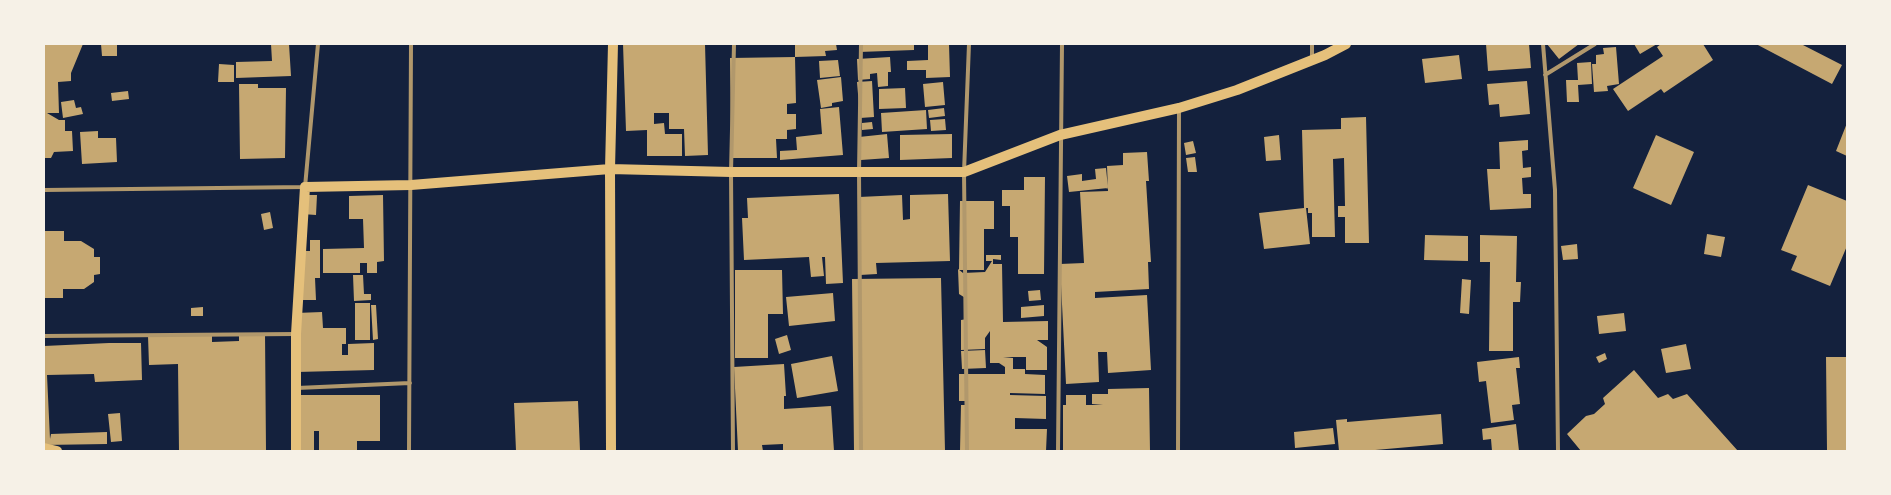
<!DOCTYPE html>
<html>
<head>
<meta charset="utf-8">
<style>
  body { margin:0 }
  #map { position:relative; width:1891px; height:495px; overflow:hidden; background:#14213d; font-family:"Fira Sans Condensed",sans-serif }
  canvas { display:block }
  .frame { position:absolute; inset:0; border:45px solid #f6f1e7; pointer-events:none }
</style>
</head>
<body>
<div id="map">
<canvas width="1891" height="495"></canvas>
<div class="frame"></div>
</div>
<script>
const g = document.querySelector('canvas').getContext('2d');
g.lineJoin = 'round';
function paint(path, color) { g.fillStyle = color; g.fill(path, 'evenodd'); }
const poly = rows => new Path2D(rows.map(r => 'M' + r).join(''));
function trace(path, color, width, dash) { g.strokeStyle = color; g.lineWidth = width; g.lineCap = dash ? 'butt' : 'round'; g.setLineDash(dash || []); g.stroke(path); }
const building = poly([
  [44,44,83,44,71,73,71,81,58,82,59,113,47,113,59,120,65,120,65,131,72,131,73,151,54,152,51,158,44,158],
  [101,44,117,44,117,56,102,56],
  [271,44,289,44,291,76,236,78,236,62,272,61],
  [623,44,705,44,708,155,685,156,684,129,669,129,669,113,654,113,654,124,664,123,665,134,682,134,682,156,647,156,647,130,626,131],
  [795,44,836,44,837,50,825,51,826,56,795,57],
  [859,44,914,44,914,50,859,52],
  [928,44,949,44,950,77,926,78,926,70,907,70,907,61,928,60],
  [1486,44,1529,44,1531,68,1488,71],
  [1547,44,1579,44,1559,59],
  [1634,44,1657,44,1640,54],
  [1661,44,1703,44,1713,60,1664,93,1661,89,1628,111,1613,89,1663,56,1657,47],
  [1756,44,1801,44,1842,65,1832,84],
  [1616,47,1619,84,1607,86,1608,91,1594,92,1592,64,1596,64,1596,55,1604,54,1603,48],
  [1459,55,1462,79,1425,83,1422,59],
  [795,57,796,103,787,104,787,114,796,114,796,129,787,130,787,139,776,139,777,158,731,158,730,58],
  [890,57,891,72,888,72,888,86,878,87,877,73,870,74,870,79,858,80,857,59],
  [838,60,840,76,820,78,819,61],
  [1591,62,1592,84,1578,85,1579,102,1567,102,1566,80,1578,80,1577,63],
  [219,64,234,65,234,82,218,82],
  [841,77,843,101,832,103,832,106,821,108,817,80],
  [872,81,874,117,860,118,857,82],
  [1527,81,1530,114,1500,117,1499,104,1489,105,1487,84],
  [943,82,945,105,925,107,923,84],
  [239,84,258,84,258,88,286,88,285,158,240,159],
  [905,88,906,108,879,109,879,89],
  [128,91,129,99,112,101,111,93],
  [74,100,76,108,81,107,83,114,63,118,61,102],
  [839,107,843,155,780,160,780,151,797,150,796,137,822,134,820,109],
  [944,108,945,116,929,118,928,110],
  [926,110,927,129,882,132,881,113],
  [1366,117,1369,243,1345,243,1345,217,1338,217,1338,206,1345,206,1344,158,1333,159,1335,237,1312,237,1312,213,1308,213,1308,208,1306,208,1310,244,1264,249,1259,213,1304,208,1302,130,1341,129,1341,118],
  [945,119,946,130,931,131,930,120],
  [872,122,873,129,862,130,862,123],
  [1847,123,1847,156,1836,151],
  [98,131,98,138,116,138,117,162,82,164,80,132],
  [887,134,889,158,861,160,859,137],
  [952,134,952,158,900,160,900,135],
  [1279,135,1281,160,1266,161,1264,137],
  [1656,135,1694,152,1671,205,1633,188],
  [1528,140,1528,150,1522,151,1523,168,1531,167,1531,177,1522,178,1523,194,1531,194,1531,208,1490,210,1487,169,1500,169,1499,142],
  [1193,141,1196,153,1186,155,1184,143],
  [1147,152,1149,181,1146,181,1151,262,1148,262,1149,289,1095,292,1095,298,1147,295,1151,370,1108,373,1107,352,1098,352,1099,382,1066,384,1060,264,1084,263,1080,192,1108,191,1107,166,1123,165,1123,153],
  [1195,157,1197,172,1188,172,1186,158],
  [1106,168,1108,188,1069,192,1067,176,1082,174,1082,181,1096,179,1095,169],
  [1024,177,1045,177,1044,274,1018,274,1018,237,1010,237,1010,206,1002,206,1002,190,1024,190],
  [1808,185,1847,201,1847,246,1830,286,1791,270,1797,256,1781,250],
  [839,194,843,283,826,284,825,257,822,257,824,276,811,277,809,257,744,260,742,218,748,218,747,198],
  [948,194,950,261,876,263,877,274,860,275,859,197,902,195,903,220,910,219,910,195],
  [303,195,317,195,316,215,302,214],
  [383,195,384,261,377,262,377,273,367,273,367,263,360,263,360,273,323,273,323,249,364,248,363,219,349,219,349,196],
  [960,201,994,201,994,229,984,229,984,270,959,270],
  [270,212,273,228,264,230,261,214],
  [44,231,64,231,64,241,81,241,94,249,94,257,100,257,100,274,94,275,94,282,84,289,63,289,63,298,44,298],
  [1707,234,1725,237,1721,257,1704,254],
  [1425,235,1468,236,1468,261,1424,260],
  [1480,235,1517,236,1516,282,1521,282,1520,302,1513,302,1513,351,1489,351,1490,262,1480,262],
  [310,240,320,240,320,278,315,278,316,300,298,300,298,251,310,251],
  [1577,244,1578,259,1563,260,1561,246],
  [986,255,1001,255,1001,260,993,259,993,264,1002,264,1003,322,1048,321,1048,340,1037,340,1047,347,1047,370,1026,370,1026,357,1003,357,1013,358,1013,369,1025,369,1025,374,1045,375,1045,394,1010,393,1010,395,1046,396,1046,419,1015,418,1015,429,1047,429,1046,451,960,451,961,405,965,405,965,401,959,401,959,374,1005,374,1005,367,999,363,990,363,990,331,985,338,985,349,961,350,961,320,967,319,967,299,959,294,958,269,963,273,985,272,992,261,986,261],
  [735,270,782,270,783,314,768,314,768,358,735,358],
  [353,275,363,275,364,294,371,294,371,300,354,301],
  [941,278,945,451,854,451,852,279],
  [1462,279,1471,280,1469,314,1460,313],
  [1040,290,1041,300,1029,301,1028,291],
  [833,293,835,321,789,326,786,297],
  [355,303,370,303,370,340,355,340],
  [371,305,376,305,378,339,373,340],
  [1044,305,1044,316,1021,318,1021,307],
  [203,307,203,316,191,316,191,308],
  [322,312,323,328,346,328,346,344,342,344,342,355,348,355,348,344,374,343,374,370,297,372,296,313],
  [1624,313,1626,331,1599,334,1597,316],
  [239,333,265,333,266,451,179,451,178,364,149,365,148,336,212,336,212,342,239,341],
  [787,335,791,350,779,354,775,339],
  [109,343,141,343,142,380,95,382,94,374,47,375,50,439,51,434,107,432,107,444,44,445,44,346],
  [1686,344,1691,369,1666,373,1661,349],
  [985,350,986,368,962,369,961,351],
  [1605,353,1607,359,1599,363,1596,357],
  [832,356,838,391,797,398,791,364],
  [1519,357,1520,368,1516,368,1520,404,1512,405,1514,420,1491,423,1486,381,1479,382,1477,362],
  [1826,357,1847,357,1847,451,1827,451],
  [784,364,786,396,784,396,784,409,831,406,834,451,783,451,783,444,762,445,763,451,738,451,734,367],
  [1634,370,1658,398,1668,394,1673,399,1687,394,1738,451,1581,451,1567,434,1586,416,1594,414,1605,404,1603,398],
  [1149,388,1150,451,1063,451,1063,405,1066,405,1066,395,1086,395,1086,405,1103,405,1092,404,1092,394,1108,394,1108,389],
  [298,395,380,395,380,441,357,441,357,451,319,451,319,431,314,431,314,451,300,451],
  [578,401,580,451,516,451,514,403],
  [120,413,122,441,111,442,108,414],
  [1441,414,1443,444,1364,451,1339,451,1336,420,1347,419,1347,422],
  [1516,424,1519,451,1492,451,1491,439,1483,440,1482,429],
  [1333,428,1335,444,1295,448,1294,432]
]);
const minor = poly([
  [861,44,859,172,861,451],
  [1312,44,1312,60],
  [1543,44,1555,190,1558,451],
  [1545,75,1595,44],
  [44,190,305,187,318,44],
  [44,336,296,334],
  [297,388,410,383],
  [409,451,411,44],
  [733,451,731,172,734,44],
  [967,451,964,172,969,44],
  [1058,451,1062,44],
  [1178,451,1179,109]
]);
const primary = poly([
  [44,448,57,451],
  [296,451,296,334,305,187,411,185,610,169,731,172,964,172,1060,135,1179,108,1237,90,1325,55,1346,44],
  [611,451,610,169,613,44]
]);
paint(building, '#c6a872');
trace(minor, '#b1986c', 4);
trace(primary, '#e5c07b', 10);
</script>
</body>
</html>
